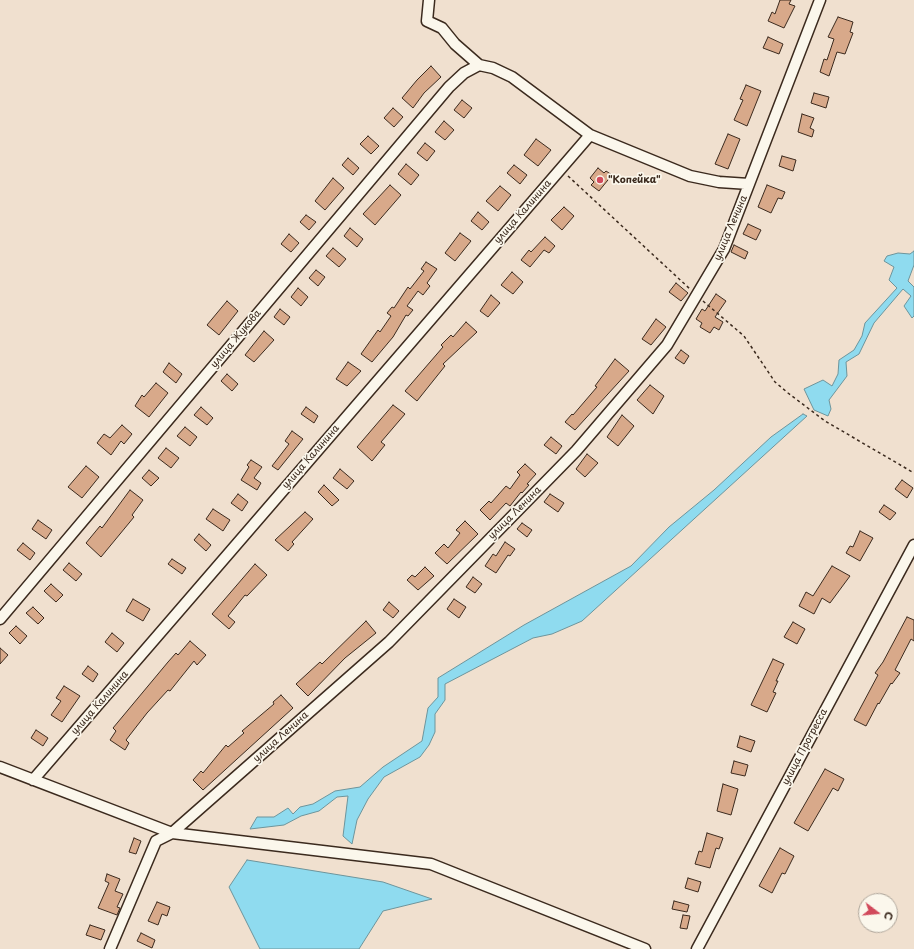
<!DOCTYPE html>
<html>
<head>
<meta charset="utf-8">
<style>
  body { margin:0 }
  #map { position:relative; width:914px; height:949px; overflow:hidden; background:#f0e0cf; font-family:"Playpen Sans",sans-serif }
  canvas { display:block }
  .north { position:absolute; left:858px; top:893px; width:40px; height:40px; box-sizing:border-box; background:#fbf7ec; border:1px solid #aea59a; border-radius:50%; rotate:106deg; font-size:11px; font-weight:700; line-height:16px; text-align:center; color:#3b2a1e }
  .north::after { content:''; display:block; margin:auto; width:14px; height:18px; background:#d1495b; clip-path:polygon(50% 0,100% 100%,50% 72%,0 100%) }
</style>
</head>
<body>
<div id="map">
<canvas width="914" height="949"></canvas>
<div class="north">С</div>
</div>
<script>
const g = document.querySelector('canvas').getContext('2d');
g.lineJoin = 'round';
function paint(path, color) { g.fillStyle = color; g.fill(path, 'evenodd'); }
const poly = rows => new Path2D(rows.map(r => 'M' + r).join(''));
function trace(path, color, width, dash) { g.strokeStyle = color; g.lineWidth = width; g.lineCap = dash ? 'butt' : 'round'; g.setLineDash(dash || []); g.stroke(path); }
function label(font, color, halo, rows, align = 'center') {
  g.font = font + ' "Playpen Sans",sans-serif'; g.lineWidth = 3.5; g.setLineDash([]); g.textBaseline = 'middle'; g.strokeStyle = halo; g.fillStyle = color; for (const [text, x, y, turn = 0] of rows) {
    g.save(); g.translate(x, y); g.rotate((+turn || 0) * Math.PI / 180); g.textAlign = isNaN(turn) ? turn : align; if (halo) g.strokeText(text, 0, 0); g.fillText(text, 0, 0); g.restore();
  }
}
const water = poly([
  [914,251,914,265,908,281,914,287,914,316,912,318,904,306,911,296,903,289,874,323,859,354,846,362,847,376,829,400,831,409,828,416,814,410,804,389,823,380,832,386,838,374,839,360,854,350,862,336,865,323,897,288,889,280,894,267,884,261,887,256,898,253,910,254,914,251],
  [803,414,807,416,582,621,552,634,533,638,445,684,445,700,435,714,435,732,429,745,420,757,384,777,368,799,357,820,352,844,343,836,348,796,337,797,319,811,301,816,284,825,250,829,257,817,274,817,288,808,293,814,300,807,313,804,335,791,360,787,383,767,422,741,428,708,438,697,438,678,524,625,631,566,669,527,714,490,771,437,803,414],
  [247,860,383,882,432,899,383,911,359,949,260,949,229,887,247,860]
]);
const building = poly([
  [780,0,791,0,789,4,795,6,784,28,768,21,772,12,775,14,780,0],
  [838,17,853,22,850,32,853,33,845,54,837,52,829,76,820,72,824,59,827,60,834,39,828,37,838,17],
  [768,37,783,44,779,54,763,48,768,37],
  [431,66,441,77,424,93,413,108,402,98,417,80,431,66],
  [746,85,761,91,747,126,734,120,743,100,740,99,746,85],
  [814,93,829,97,826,108,811,103,814,93],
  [462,100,472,108,464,118,454,110,462,100],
  [393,108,403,117,394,127,384,118,393,108],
  [802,114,814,118,810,128,814,130,812,137,798,132,802,114],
  [444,121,454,130,445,140,435,132,444,121],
  [728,134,740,139,728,169,715,164,728,134],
  [368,136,379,146,371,154,360,144,368,136],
  [536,139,551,150,538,166,524,155,536,139],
  [425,143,435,151,427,161,417,153,425,143],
  [782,156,796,160,793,171,779,166,782,156],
  [348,158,359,168,353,175,342,165,348,158],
  [406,164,419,175,411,185,398,174,406,164],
  [514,165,527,175,520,184,507,173,514,165],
  [598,168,604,173,606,171,612,175,599,191,591,185,594,182,590,178,598,168],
  [333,178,344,188,325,210,315,201,333,178],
  [390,185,401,195,375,225,363,214,390,185],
  [767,185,785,192,782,199,778,198,771,213,758,207,767,185],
  [500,186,511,195,498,211,486,201,500,186],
  [564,207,574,216,562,230,551,220,564,207],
  [478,212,489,222,482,230,471,221,478,212],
  [306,215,316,222,309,230,300,222,306,215],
  [748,224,761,230,756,240,743,234,748,224],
  [350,228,363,239,357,247,344,236,350,228],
  [460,233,471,241,455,261,445,253,460,233],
  [289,234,299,243,291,252,281,244,289,234],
  [545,237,555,246,549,253,544,250,530,267,521,260,529,250,531,252,545,237],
  [734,245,748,252,745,259,731,252,734,245],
  [333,248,346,259,339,267,326,256,333,248],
  [426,262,437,269,427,283,430,286,423,295,418,291,407,306,413,310,408,316,406,315,393,337,372,362,361,354,378,330,380,332,391,316,387,313,392,307,394,308,408,287,410,289,424,271,421,269,426,262],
  [316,270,325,277,318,286,309,278,316,270],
  [512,272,523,282,513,294,501,285,512,272],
  [676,283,688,293,681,301,669,292,676,283],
  [298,288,308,297,301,306,291,297,298,288],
  [716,294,726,301,715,317,723,322,719,330,714,327,710,333,700,327,702,323,696,319,702,309,705,311,716,294],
  [491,295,500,303,488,317,480,311,491,295],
  [227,301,238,311,219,335,207,325,227,301],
  [280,309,290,317,284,325,274,317,280,309],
  [656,319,666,327,651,345,642,339,656,319],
  [466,322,477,332,443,364,445,366,417,401,405,391,443,347,441,345,451,335,453,337,466,322],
  [264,331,274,340,254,362,245,355,264,331],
  [681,350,689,356,684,364,675,358,681,350],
  [615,359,629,371,575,430,565,422,572,414,573,415,597,387,595,386,615,359],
  [348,362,361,371,347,386,336,379,348,362],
  [169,363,182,374,176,383,163,372,169,363],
  [227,374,238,384,232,391,221,381,227,374],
  [156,383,168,393,149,417,135,406,142,395,144,397,156,383],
  [650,385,664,396,653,414,637,400,650,385],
  [393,405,405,414,381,442,385,445,372,461,357,447,393,405],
  [201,407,213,418,207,425,194,415,201,407],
  [306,407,318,416,314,423,301,414,306,407],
  [622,415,634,426,618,446,607,437,622,415],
  [122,425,132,434,124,444,121,441,111,455,97,443,104,434,110,438,122,425],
  [185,427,197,437,190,446,177,436,185,427],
  [292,431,303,439,278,470,272,466,289,444,285,441,292,431],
  [551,437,562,446,556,454,544,445,551,437],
  [166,448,179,458,171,468,158,458,166,448],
  [587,454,598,463,585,477,576,469,587,454],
  [251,460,262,467,254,478,261,483,257,490,241,480,249,467,247,465,251,460],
  [525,464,536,474,527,484,529,485,522,493,521,492,510,506,506,503,490,520,480,510,489,501,491,503,506,486,510,489,520,475,517,472,525,464],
  [86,466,99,477,82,498,68,487,86,466],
  [340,469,354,481,347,489,333,478,340,469],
  [149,470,159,478,151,486,142,478,149,470],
  [902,480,913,488,907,498,895,489,902,480],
  [324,485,339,500,332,506,318,492,324,485],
  [130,490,143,500,132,515,134,517,101,557,86,543,100,526,102,528,130,490],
  [238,494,248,502,242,511,231,503,238,494],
  [550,494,564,503,558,512,544,502,550,494],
  [884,505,896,513,890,520,879,512,884,505],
  [213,509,230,520,223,531,206,519,213,509],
  [305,512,313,519,292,542,294,544,288,551,275,540,305,512],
  [38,520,52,530,46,539,32,529,38,520],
  [465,521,478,534,447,564,435,553,444,544,448,548,460,533,456,530,465,521],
  [522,523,532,530,527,537,517,529,522,523],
  [860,531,873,538,860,561,846,553,850,546,853,547,860,531],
  [199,534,211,545,206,551,194,540,199,534],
  [505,542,515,549,510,556,508,555,496,573,485,566,493,554,496,556,505,542],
  [23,543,35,553,30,560,17,550,23,543],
  [172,559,186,568,182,574,168,564,172,559],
  [69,563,82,574,76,581,63,570,69,563],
  [255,564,267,575,247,596,245,595,228,616,235,622,229,629,212,614,255,564],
  [832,566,850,576,830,603,822,598,814,614,799,606,806,592,813,596,832,566],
  [425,567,434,576,418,590,407,580,412,575,415,577,425,567],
  [473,577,482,584,475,593,466,587,473,577],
  [51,584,63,595,56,602,44,591,51,584],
  [133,599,150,609,143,621,126,611,133,599],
  [454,599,466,607,459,618,447,609,454,599],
  [389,602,399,611,393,618,383,610,389,602],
  [33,607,44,618,38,624,26,613,33,607],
  [907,617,914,620,914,641,911,639,895,670,900,673,892,684,891,683,879,704,878,703,866,726,854,720,878,675,875,673,883,662,907,617],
  [366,621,376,633,345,658,308,696,296,684,320,662,322,664,366,621],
  [793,622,805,629,797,644,784,637,793,622],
  [16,626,27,636,20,644,9,633,16,626],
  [112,633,124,643,117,652,105,642,112,633],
  [190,641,206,655,197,665,194,661,170,691,168,690,147,713,126,740,129,743,125,750,110,740,116,731,113,728,168,662,176,653,178,655,190,641],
  [0,648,8,655,0,664,0,648],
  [773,659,784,664,776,681,778,681,773,692,776,693,767,712,751,705,773,659],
  [88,666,98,674,93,682,82,674,88,666],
  [64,686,80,696,62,722,51,715,61,701,56,698,64,686],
  [281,695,293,708,203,790,193,780,201,771,203,773,226,745,228,747,244,733,242,731,274,704,273,702,281,695],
  [36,730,48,738,43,746,31,738,36,730],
  [740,736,755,741,751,752,737,747,740,736],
  [734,761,748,765,745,776,731,773,734,761],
  [825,769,844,779,838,791,833,788,808,831,794,823,825,769],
  [723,784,738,789,731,815,717,811,723,784],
  [707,833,723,838,719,849,716,848,710,868,695,864,699,851,702,852,707,833],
  [134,838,141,841,136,854,129,852,134,838],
  [780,848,794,856,785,874,782,873,772,893,759,886,780,848],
  [107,874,120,879,115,891,123,894,117,907,120,908,117,915,98,908,109,883,105,881,107,874],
  [688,878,701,882,698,892,685,888,688,878],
  [674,901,689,905,687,912,672,909,674,901],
  [157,902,170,907,167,916,162,914,158,925,148,921,157,902],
  [683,915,690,916,687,929,680,928,683,915],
  [90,925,105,930,101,940,86,935,90,925],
  [141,933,155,940,152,948,137,941,141,933]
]);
const path = poly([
  [568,176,690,289],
  [703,301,744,336,775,382,788,393,825,421,914,473]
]);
const minor = poly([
  [429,0,427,21,442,28,455,44,479,65,493,68,512,77,590,135,690,176,719,182,749,184],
  [0,619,449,87,464,73,479,65],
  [0,767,172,833,431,864,645,949],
  [33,780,590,135],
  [110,949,156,841,172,833,389,642,576,451,667,345,724,249,820,0],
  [697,949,914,545]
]);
const markers = [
  [600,180,4,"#d1495b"]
];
const poiNames = [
  ["\"Копейка\"",608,180]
];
const streetNames = [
  ["улица Калинина",523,212,-49],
  ["улица Ленина",731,228,-67],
  ["улица Жукова",236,339,-50],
  ["улица Калинина",311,457,-49],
  ["улица Ленина",515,513,-45],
  ["улица Калинина",100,703,-49],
  ["улица Ленина",281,737,-42],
  ["улица Прогресса",805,747,-62]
];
paint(water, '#8fdbef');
trace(water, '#6d949b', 1);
paint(building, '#d8a98a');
trace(building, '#3b2a1e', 1);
trace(minor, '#3b2a1e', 13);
trace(path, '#3b2a1e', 1.5, [3, 3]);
trace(minor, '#fbf7ec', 10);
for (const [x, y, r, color] of markers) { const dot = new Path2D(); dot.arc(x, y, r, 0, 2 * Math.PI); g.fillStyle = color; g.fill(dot); trace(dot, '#fbf7ec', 1.5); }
label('bold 10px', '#3b2a1e', '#fbf7ec', poiNames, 'left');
label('10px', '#3b2a1e', '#fbf7ec', streetNames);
</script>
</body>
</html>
